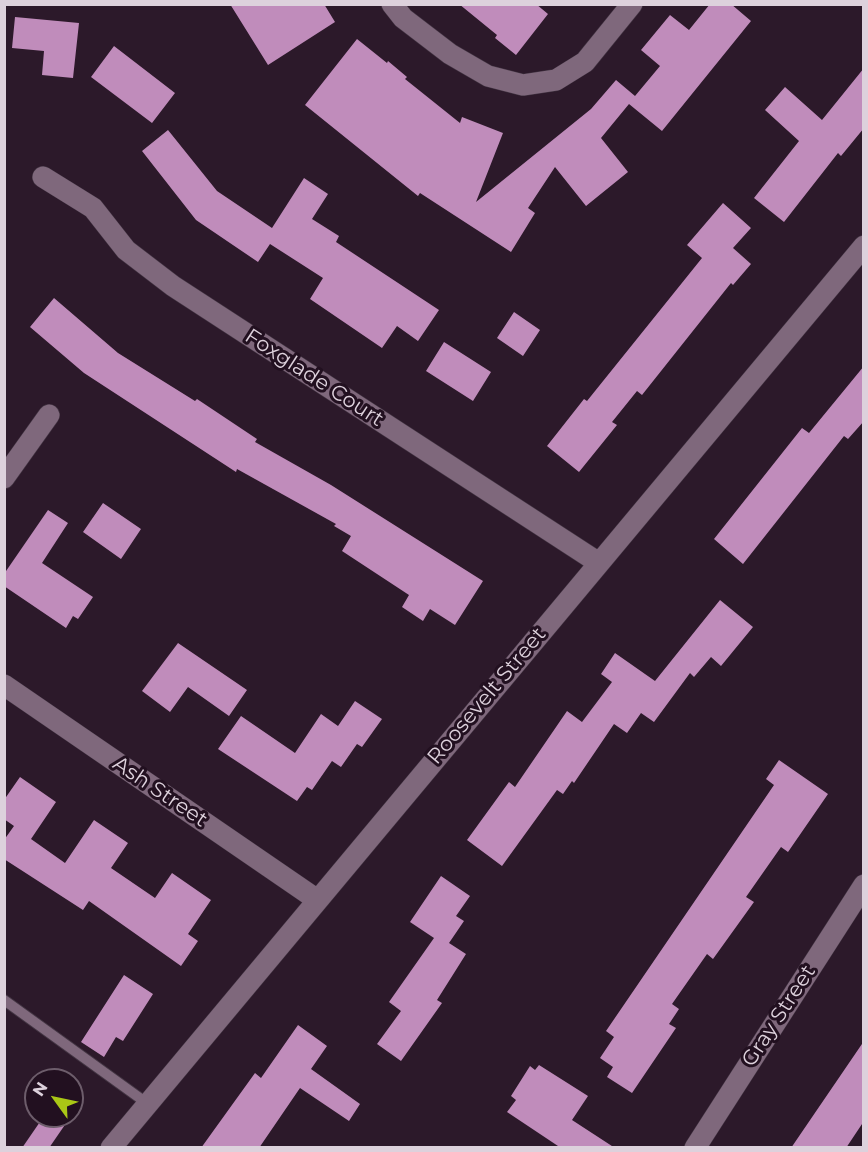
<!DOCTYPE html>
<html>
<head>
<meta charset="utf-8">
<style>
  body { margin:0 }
  #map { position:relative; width:868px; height:1152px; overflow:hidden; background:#2c192a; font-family:Montserrat,sans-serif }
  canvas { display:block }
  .frame { position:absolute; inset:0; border:6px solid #ddd1dc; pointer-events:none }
  .north { position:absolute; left:24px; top:1068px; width:60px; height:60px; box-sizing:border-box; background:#221020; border:2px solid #6d5d6b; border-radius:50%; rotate:303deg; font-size:16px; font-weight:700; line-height:24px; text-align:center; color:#ddd1dc }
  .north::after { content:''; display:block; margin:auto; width:21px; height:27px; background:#aac716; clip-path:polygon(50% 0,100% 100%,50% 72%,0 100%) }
</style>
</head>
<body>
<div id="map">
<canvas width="868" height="1152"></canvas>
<div class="frame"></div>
<div class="north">N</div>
</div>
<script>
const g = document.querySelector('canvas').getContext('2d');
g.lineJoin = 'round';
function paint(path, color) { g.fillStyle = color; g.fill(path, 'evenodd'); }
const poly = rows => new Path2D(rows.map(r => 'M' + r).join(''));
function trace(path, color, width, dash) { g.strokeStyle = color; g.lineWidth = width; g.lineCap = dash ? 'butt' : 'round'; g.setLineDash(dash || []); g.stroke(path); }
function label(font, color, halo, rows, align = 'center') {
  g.font = font + ' Montserrat,sans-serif'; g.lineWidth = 6; g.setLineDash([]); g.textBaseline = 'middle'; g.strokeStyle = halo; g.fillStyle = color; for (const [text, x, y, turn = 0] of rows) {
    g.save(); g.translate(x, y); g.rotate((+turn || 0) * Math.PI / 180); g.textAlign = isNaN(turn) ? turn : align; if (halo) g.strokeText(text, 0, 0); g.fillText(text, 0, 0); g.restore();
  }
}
const building = poly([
  [230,4,324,4,335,22,268,65],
  [459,4,536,4,548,14,516,55,495,38,497,35],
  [710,4,731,4,751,21,662,131,629,104,601,138,628,172,586,206,555,167,528,208,535,213,511,252,420,193,418,196,305,105,357,39,387,63,388,61,407,77,405,79,460,123,462,117,503,133,476,202,591,109,616,80,635,96,660,66,641,50,670,15,689,30],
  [15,17,79,23,73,78,42,75,44,51,12,48],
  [114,46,175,93,152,123,91,77],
  [864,68,864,128,841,156,838,153,784,222,754,198,799,141,765,110,785,87,822,120],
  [168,130,217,191,272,228,304,178,328,194,312,219,339,236,336,242,439,310,418,341,397,326,382,348,310,299,323,278,270,244,258,262,196,220,142,151],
  [723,203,751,228,733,248,751,264,733,285,731,283,642,395,637,391,612,422,617,425,579,472,547,446,584,399,587,401,702,258,687,245],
  [54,298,118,353,195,401,197,399,257,439,255,442,331,485,483,581,455,625,430,609,423,621,402,607,409,595,342,551,351,536,334,526,336,524,237,469,236,472,84,373,30,327],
  [514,312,540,330,523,356,497,338],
  [444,342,491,372,473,401,426,371],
  [864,366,864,421,848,439,844,436,743,564,714,539,802,428,809,433],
  [103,503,141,529,121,559,83,532],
  [48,510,68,523,42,563,93,597,78,619,73,616,66,628,4,586,4,574],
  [720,600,753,627,721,666,711,657,694,677,690,673,654,722,641,713,627,733,614,724,574,783,572,781,563,794,557,790,502,866,467,840,509,782,515,787,567,711,582,722,612,682,601,674,615,653,655,681],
  [178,643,247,690,229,716,188,687,170,712,142,691],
  [355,701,382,719,362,747,357,744,341,767,332,761,312,790,307,787,297,801,218,749,241,716,295,753,321,714,338,726],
  [779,760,828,794,788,852,781,847,746,897,754,902,713,959,707,954,672,1004,679,1009,669,1024,676,1028,632,1093,607,1077,613,1067,600,1058,614,1037,606,1031,774,785,766,779],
  [20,777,56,802,31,839,65,863,94,820,128,843,111,868,155,898,172,873,211,900,188,934,198,941,181,966,89,901,83,910,4,859,4,840,14,826,4,819,4,800],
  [441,876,470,896,456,916,464,921,449,943,466,954,437,1000,442,1003,401,1061,377,1044,401,1011,389,1002,434,938,410,922],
  [124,975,153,994,123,1041,116,1037,104,1057,81,1042],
  [298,1025,327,1046,311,1069,360,1104,349,1121,300,1088,259,1148,201,1148,255,1073,261,1078],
  [864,1041,864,1121,846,1148,791,1148],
  [539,1065,588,1096,572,1120,615,1148,561,1148,507,1112,516,1100,511,1096,530,1066,535,1070],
  [44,1116,71,1116,49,1148,22,1148]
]);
const lane = poly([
  [4,1000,148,1104]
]);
const street = poly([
  [392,4,403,18,450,54,488,76,523,85,556,80,585,62,632,4],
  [43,177,93,208,126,250,173,286,599,563],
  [4,478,49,415],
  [4,685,316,899],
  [111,1148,864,246],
  [695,1148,864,885]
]);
const streetNames = [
  ["Foxglade Court",314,378,33],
  ["Roosevelt Street",487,696,-50],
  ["Ash Street",160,792,34],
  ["Gray Street",779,1016,-57]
];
paint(building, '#c08cbb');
trace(lane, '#433543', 12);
trace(street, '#433543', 22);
trace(lane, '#7f687c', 10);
trace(street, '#7f687c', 21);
label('21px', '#ddd1dc', '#221020', streetNames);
</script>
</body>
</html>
